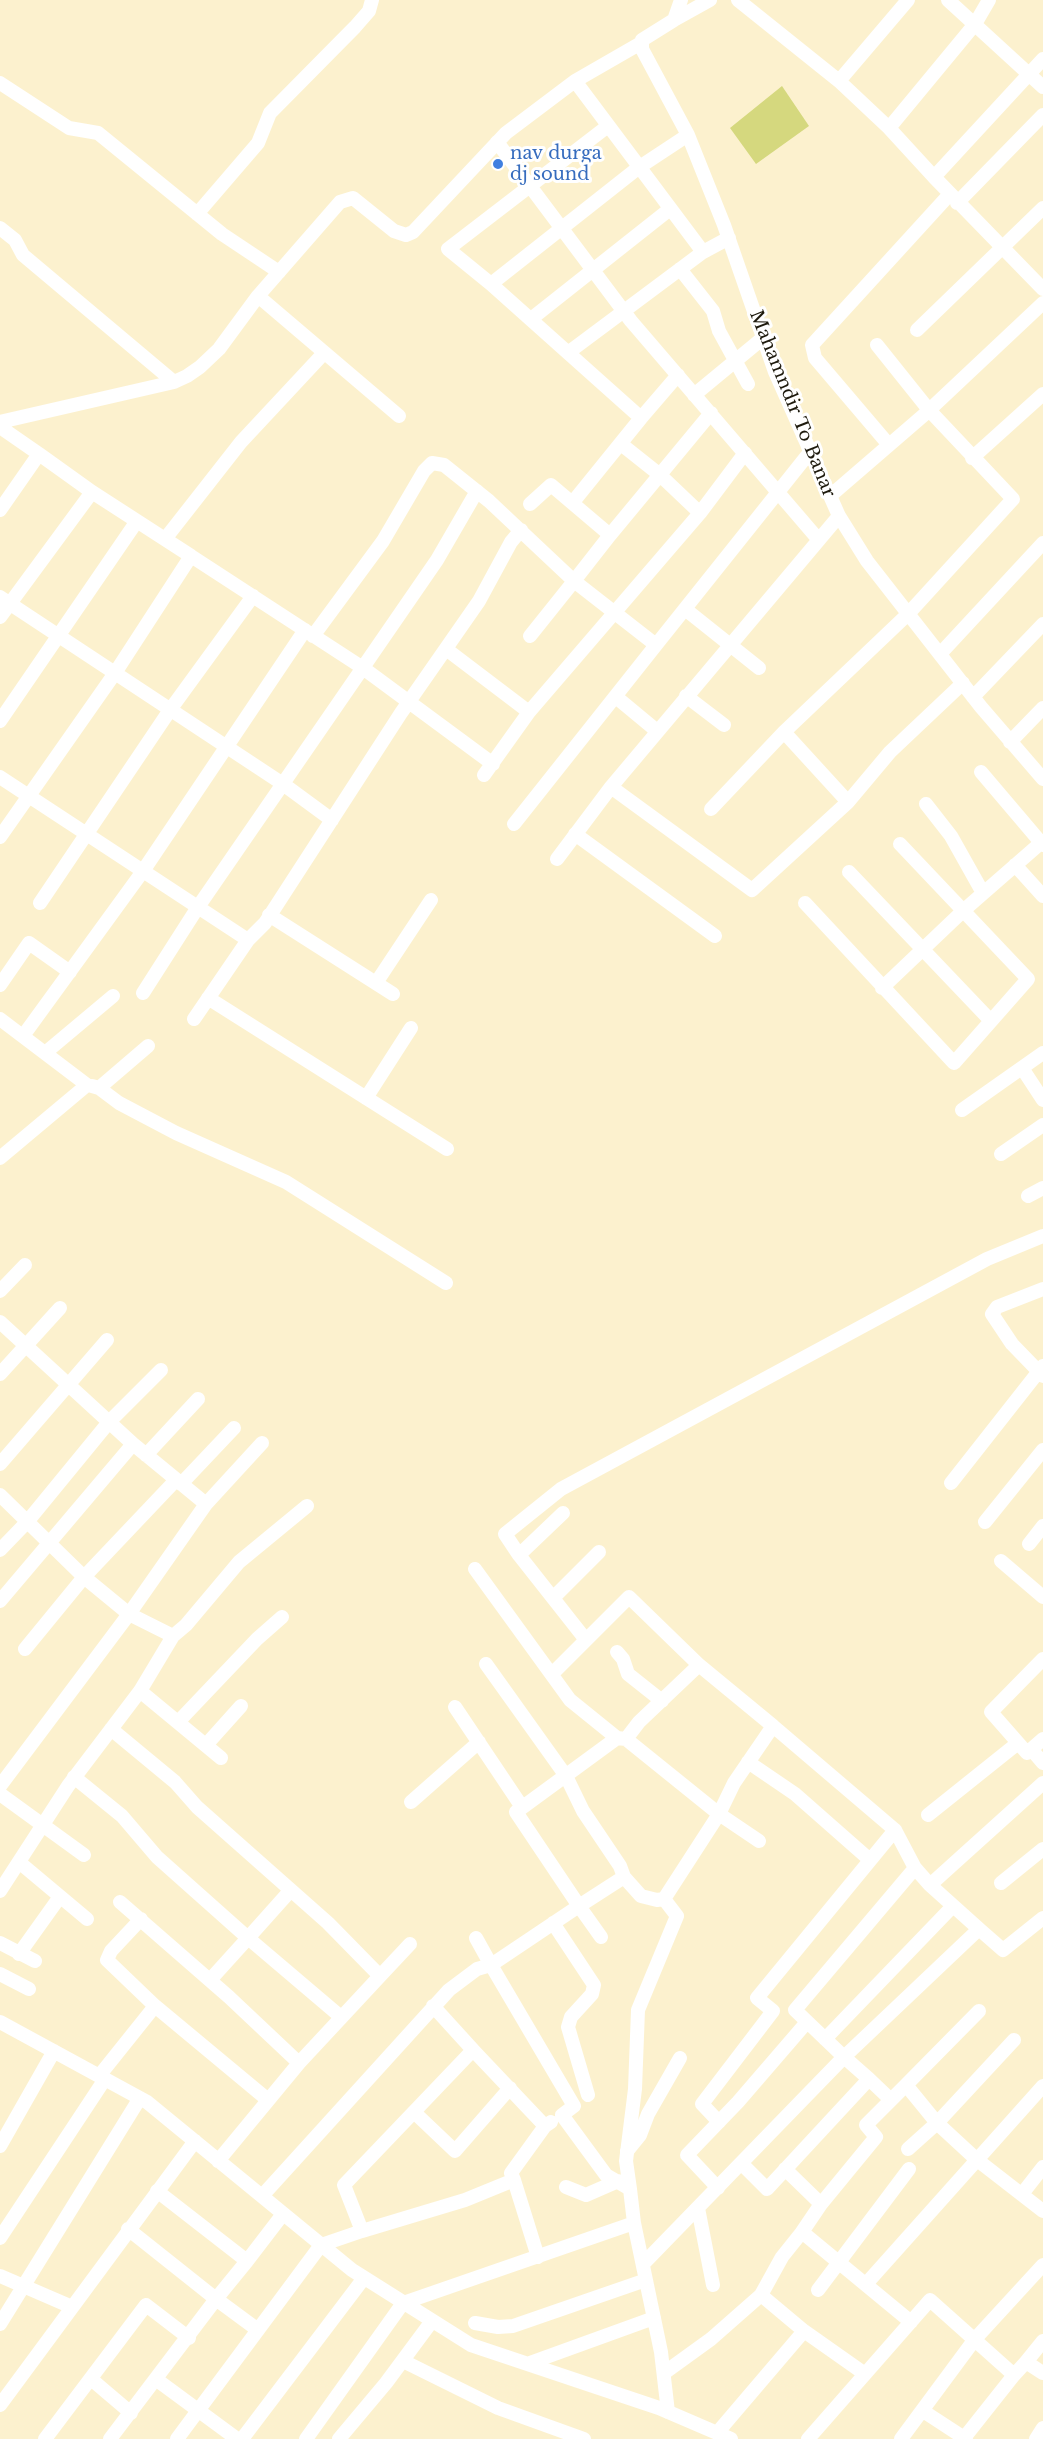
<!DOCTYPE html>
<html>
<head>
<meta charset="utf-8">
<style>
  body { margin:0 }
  canvas { display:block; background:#fcf1ce }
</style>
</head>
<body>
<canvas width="1043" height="2439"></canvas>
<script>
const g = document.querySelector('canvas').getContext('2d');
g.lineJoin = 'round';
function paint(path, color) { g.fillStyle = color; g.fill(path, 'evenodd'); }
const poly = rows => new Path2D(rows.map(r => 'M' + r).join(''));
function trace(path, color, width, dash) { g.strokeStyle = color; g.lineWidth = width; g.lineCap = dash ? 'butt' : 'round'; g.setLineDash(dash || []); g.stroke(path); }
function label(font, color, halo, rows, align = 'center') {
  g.font = font + ' "Libre Baskerville",serif'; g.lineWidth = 6; g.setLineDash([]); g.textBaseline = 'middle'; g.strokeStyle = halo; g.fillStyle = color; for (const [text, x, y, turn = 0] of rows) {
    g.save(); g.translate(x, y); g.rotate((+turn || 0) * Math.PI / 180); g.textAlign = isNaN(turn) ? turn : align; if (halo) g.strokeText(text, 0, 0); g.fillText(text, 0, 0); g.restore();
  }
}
const green = poly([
  [782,86,809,126,756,164,730,128]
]);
const minor = poly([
  [681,0,674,20,642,40,642,49,688,135,724,225,775,372,839,516,867,561,981,707,1043,779],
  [738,0,839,81,889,128,934,177],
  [948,0,1043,87],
  [674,20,710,0],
  [1043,59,934,177,1043,289],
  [575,81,703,252,729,238],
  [839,81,908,0],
  [0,83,69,128,98,133,222,234,279,272],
  [889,128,975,24,989,0],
  [497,142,631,321,818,539],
  [957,203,1043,115],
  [197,214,258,143,270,113,355,27,369,11,372,0],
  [0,228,15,240,23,255,174,382],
  [680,269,713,311,719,331,748,384],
  [491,284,448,249,608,126],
  [258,296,399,416],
  [531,319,670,209],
  [917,330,1043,208],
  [569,352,703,252],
  [694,395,763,338],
  [641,418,678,375],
  [0,422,174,382,187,376,200,367,219,349,258,296,340,202,353,198,394,231,406,235,413,232,506,133,575,81,641,43],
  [0,427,39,454],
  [621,444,660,475,700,513],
  [889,445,815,358,812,345,949,195],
  [972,458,1043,394],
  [92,492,191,556],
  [830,496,925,414,1043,303],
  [573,502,641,418,491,284,638,168,688,135],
  [0,510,39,454,92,492,0,617],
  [610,535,711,413],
  [165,539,241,442,324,353],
  [0,597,283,784,332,820],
  [685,609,759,668],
  [313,636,383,541,424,471,432,463,444,465,489,501,574,581,610,535,551,485,530,504],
  [656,645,810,452],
  [446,649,529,712],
  [940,654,1043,543],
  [686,696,724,725],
  [616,697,657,731],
  [973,697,1043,624],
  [0,721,137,521],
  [784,732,848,802],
  [1010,742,1043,708],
  [981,772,1043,845],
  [484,775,529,712,700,513,745,453],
  [0,777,248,940,265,923,401,713,479,601,511,542,521,530],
  [611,787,752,890,848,802,890,752,963,683],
  [926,804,951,836,983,893],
  [711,809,784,732,908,614,1013,499,929,410,877,345],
  [514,824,656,645,574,581,530,636],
  [575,834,715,936],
  [0,837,115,673,191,556,363,668,493,764],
  [557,859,611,787,839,516],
  [1015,865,1043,896],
  [849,872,991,1021],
  [40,903,170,710,253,596],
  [805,903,954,1063,1028,979,900,844],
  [269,915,393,994],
  [376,983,431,900],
  [0,985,29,943,70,972],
  [882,988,964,910,1043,841],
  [143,993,198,907,437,560,477,491],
  [208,998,447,1149],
  [0,1019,87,1085,0,1158],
  [194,1019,248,940],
  [23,1036,143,871,305,630],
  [45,1053,113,996],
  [1022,1068,1043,1100],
  [92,1086,99,1088,148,1046],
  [99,1088,119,1103,176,1133,286,1182,446,1283],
  [366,1098,411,1028],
  [962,1110,1043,1053],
  [1001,1154,1043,1125],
  [1028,1196,1043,1188],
  [1043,1289,997,1307,992,1314,1012,1344,1043,1376],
  [0,1291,25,1265],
  [0,1322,133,1444,206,1504,129,1614,173,1636,140,1691,68,1786,0,1891],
  [0,1374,60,1308],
  [146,1455,198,1399],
  [0,1464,107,1340],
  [951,1483,1043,1366],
  [181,1484,234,1428],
  [0,1495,84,1577,129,1614,0,1786],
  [206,1504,262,1443],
  [563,1513,519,1555,586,1640],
  [985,1522,1043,1450],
  [1029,1544,1043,1526],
  [0,1550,27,1522,109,1422,161,1370],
  [519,1555,505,1534,561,1489,987,1259,1043,1236],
  [1001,1561,1043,1597],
  [475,1569,570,1700,617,1738],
  [553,1598,599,1552],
  [0,1601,133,1444],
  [173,1636,186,1625,239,1562,307,1506],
  [25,1649,84,1577,176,1480],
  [617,1652,623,1659,628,1674,662,1701],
  [1043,1659,991,1712,1027,1753,1043,1739],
  [486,1664,566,1776,583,1811,620,1866,624,1877],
  [553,1673,629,1597,699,1665,773,1726],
  [140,1691,221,1758],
  [455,1707,522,1807],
  [179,1721,257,1639,282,1617],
  [111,1729,175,1782,197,1807,328,1923,380,1976,299,2063,218,2161],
  [626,1739,639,1722,699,1665],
  [206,1745,241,1706],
  [1031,1749,1043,1763],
  [748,1762,795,1794,870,1860],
  [74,1777,122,1816,157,1857,248,1938,210,1980],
  [0,1794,84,1855],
  [411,1802,479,1742],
  [928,1815,1018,1743],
  [759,1841,719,1814,734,1783,773,1726,895,1830,915,1868,930,1885],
  [19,1862,87,1919],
  [915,1868,795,2010,844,2057,979,1929,1003,1950,1043,1918],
  [1001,1883,1043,1849],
  [290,1891,248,1938,341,2017],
  [120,1902,229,1997,299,2063],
  [141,1919,111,1951,107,1960,155,2006],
  [553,1923,594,1985,592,1994,571,2017,568,2027,588,2095],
  [979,1929,930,1885,1043,1783],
  [601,1937,579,1906,624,1877,641,1896,657,1900,664,1899],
  [0,1943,35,1961],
  [19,1954,59,1898],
  [0,1974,29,1989],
  [380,1976,410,1944],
  [0,2022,147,2102,352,2270,471,2345,659,2408,731,2439],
  [825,2039,953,1906],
  [473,2050,545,2126],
  [99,2076,155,2006,268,2100],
  [869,2079,891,2100,906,2085,937,2123,976,2159,1043,2211],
  [906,2085,979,2011],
  [415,2113,455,2151,510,2088],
  [719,2122,702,2104,773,2011,757,1998,895,1830],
  [0,2146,54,2051],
  [908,2149,937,2123,1014,2040],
  [627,2151,640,2135,648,2114,680,2058],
  [785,2169,821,2204,802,2232,911,2322],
  [514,2180,511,2173,545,2126,551,2122],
  [566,2187,586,2195,618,2181],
  [718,2188,687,2155,738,2102,807,2022],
  [630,2189,606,2175,562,2115,574,2106,491,1965,579,1906,516,1812,617,1738,626,1739,719,1814,664,1899,677,1916,638,2010,635,2089,626,2161,630,2189,634,2223,661,2352,668,2412],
  [157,2191,247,2261,283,2214],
  [1022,2194,1043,2167],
  [262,2196,449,1990,477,1969,491,1965,476,1938],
  [821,2204,876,2137,866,2125,891,2100],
  [698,2208,713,2285],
  [128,2229,216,2299,247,2261],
  [362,2231,465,2200,514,2180,538,2257],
  [0,2238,105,2079],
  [643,2264,844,2057,869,2079,767,2189,741,2163],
  [0,2276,72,2307],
  [866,2284,1043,2086],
  [818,2290,909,2169],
  [761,2295,782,2257,802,2232],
  [475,2323,498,2327,513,2326,646,2280],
  [0,2324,140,2098],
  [403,2361,498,2408,584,2439],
  [1026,2362,1043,2341],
  [527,2364,654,2318],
  [664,2373,711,2339,761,2295,804,2331],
  [91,2379,131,2413],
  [157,2380,237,2439],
  [0,2405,195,2141],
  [923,2411,966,2439],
  [717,2433,804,2331,865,2374],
  [964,2438,1014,2375],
  [45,2439,146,2305,189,2338],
  [110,2439,216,2299,258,2330],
  [177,2439,321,2245,362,2231,344,2185,473,2050,433,2006],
  [242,2439,364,2278],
  [306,2439,403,2303,634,2223],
  [339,2439,386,2383,432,2321],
  [808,2439,930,2300,1014,2375,1026,2362,1043,2373],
  [901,2439,975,2339,1043,2265],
  [1036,2439,1043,2428]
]);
const markers = [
  [498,164,6,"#3f7fe0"]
];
const shopNames = [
  ["nav durga",510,154],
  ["dj sound",510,175]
];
const streetNames = [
  ["Mahamndir To Banar",792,404,68]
];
paint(green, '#d5d87e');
trace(minor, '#fff', 14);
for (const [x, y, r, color] of markers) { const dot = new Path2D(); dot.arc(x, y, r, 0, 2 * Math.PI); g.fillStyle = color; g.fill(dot); trace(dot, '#fff', 2); }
label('18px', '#366cbe', '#fff', shopNames, 'left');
label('18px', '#1e1a0d', '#fff', streetNames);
</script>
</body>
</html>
